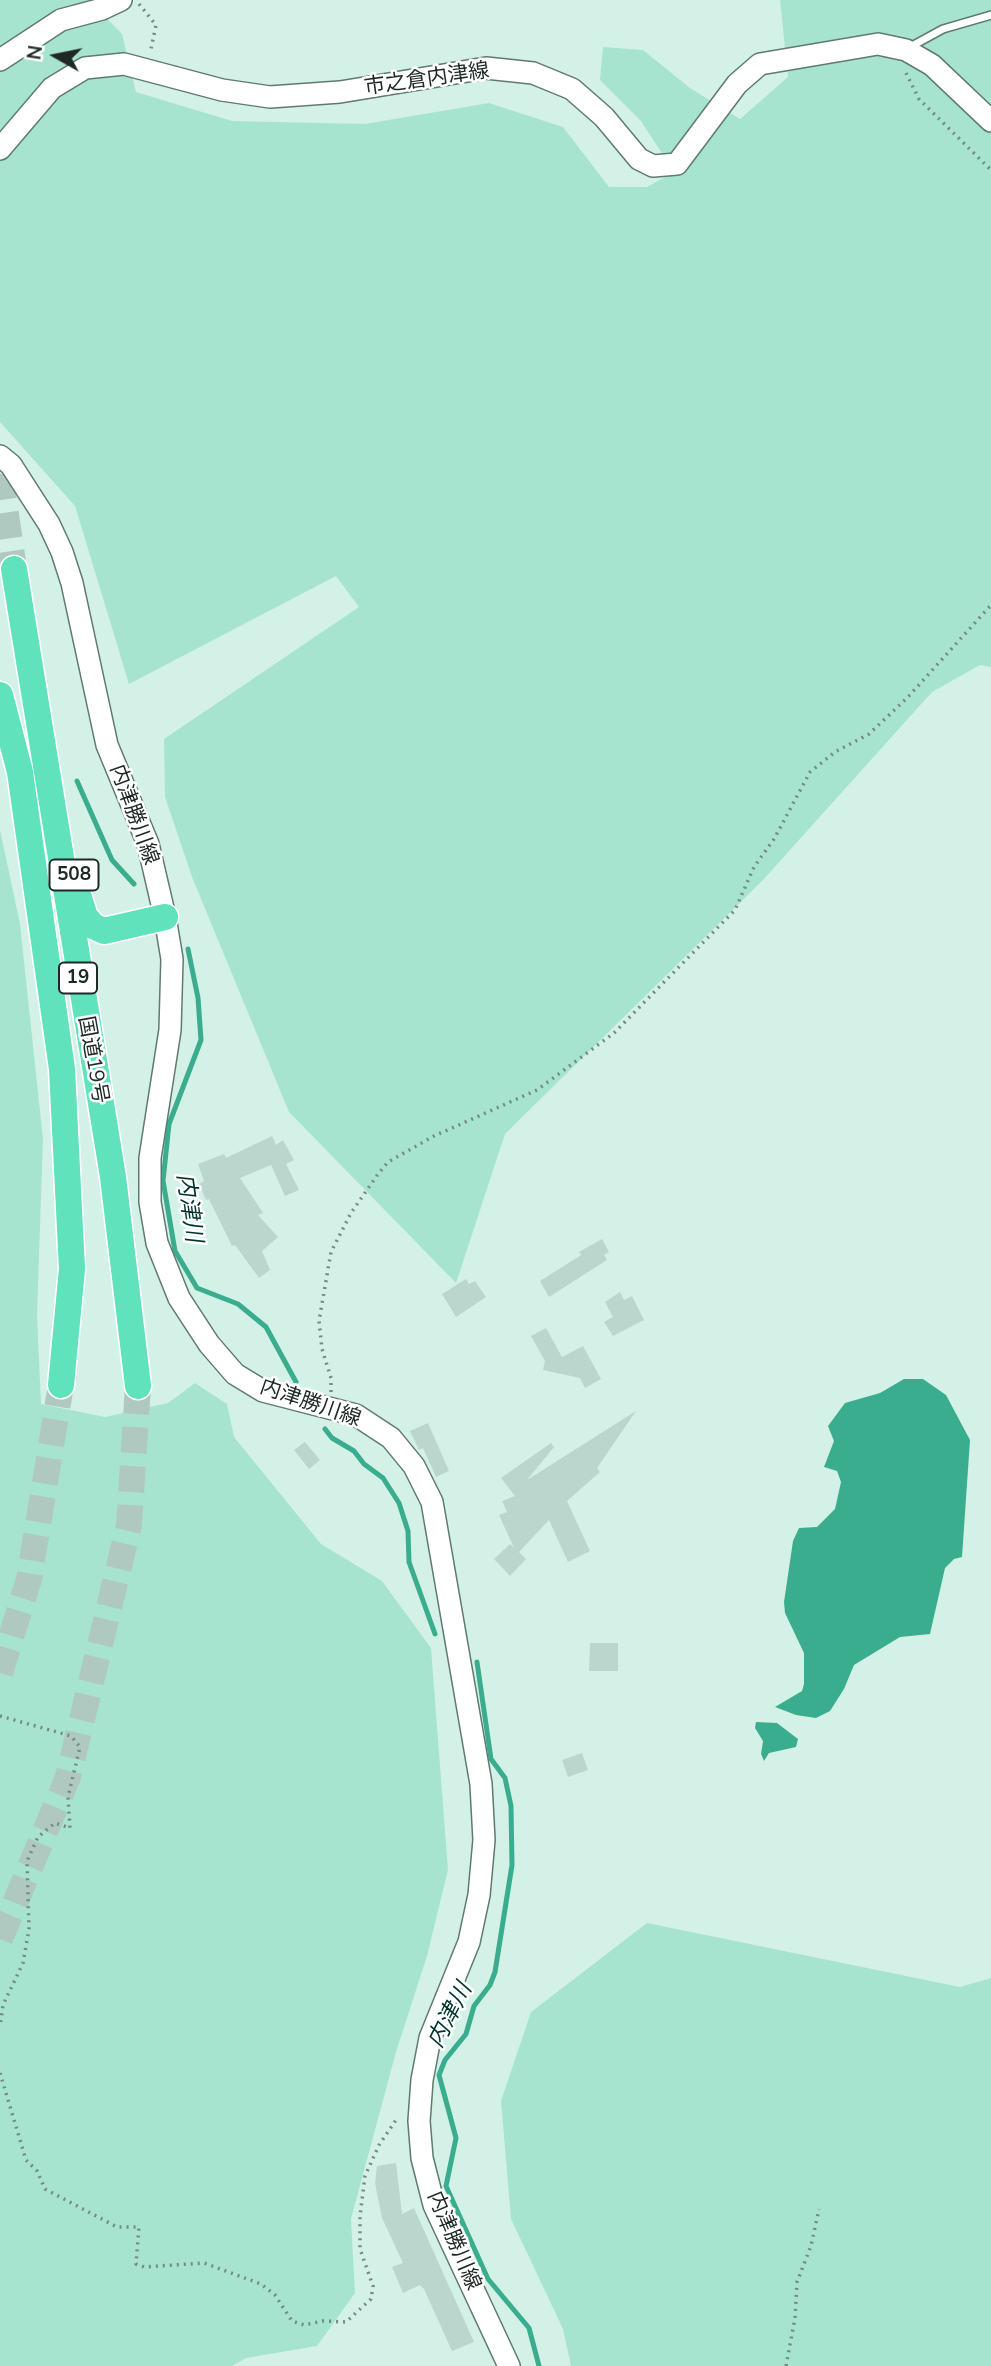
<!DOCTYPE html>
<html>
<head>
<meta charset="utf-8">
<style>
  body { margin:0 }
  #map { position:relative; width:991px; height:2366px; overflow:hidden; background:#d4f1e7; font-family:"Nunito Sans",sans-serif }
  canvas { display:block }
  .north { position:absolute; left:21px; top:21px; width:70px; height:70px; -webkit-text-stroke:5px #fff; paint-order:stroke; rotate:279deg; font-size:19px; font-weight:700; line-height:28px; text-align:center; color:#1e2925 }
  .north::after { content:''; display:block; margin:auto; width:24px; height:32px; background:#1e2925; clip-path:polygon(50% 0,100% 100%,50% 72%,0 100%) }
</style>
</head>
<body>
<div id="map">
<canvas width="991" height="2366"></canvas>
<div class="north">N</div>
</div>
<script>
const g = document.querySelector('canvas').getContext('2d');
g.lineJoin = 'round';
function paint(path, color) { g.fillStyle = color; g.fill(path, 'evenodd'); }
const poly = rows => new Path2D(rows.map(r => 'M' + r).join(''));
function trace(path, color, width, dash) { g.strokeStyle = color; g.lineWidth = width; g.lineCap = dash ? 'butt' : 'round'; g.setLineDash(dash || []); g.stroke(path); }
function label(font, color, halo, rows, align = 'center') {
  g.font = font + ' "Nunito Sans","Noto Sans JP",sans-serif'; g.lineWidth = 5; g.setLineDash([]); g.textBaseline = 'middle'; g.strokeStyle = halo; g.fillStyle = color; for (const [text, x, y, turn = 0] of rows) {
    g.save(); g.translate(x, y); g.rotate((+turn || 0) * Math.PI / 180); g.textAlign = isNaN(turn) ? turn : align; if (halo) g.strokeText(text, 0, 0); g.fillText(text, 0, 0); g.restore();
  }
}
const green = poly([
  [0,0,89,0,122,34,136,92,232,121,365,124,489,103,563,127,609,187,647,187,674,172,641,121,600,80,603,47,643,50,690,88,740,119,788,77,780,0,991,0,991,667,980,665,932,692,763,880,505,1134,456,1283,289,1112,192,877,165,797,164,739,359,607,336,576,129,684,75,506,0,422],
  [0,830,20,924,43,1139,37,1315,41,1404,105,1417,168,1403,195,1383,227,1404,234,1437,321,1544,382,1581,431,1648,448,1870,427,1956,396,2052,351,2219,355,2293,317,2346,246,2358,232,2366,0,2366],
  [647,1923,960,1987,991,1978,991,2366,571,2366,563,2329,511,2219,501,2101,531,2012]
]);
const water = poly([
  [904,1379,923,1379,946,1395,970,1440,962,1557,954,1559,945,1568,930,1634,900,1637,854,1665,844,1689,830,1711,816,1718,796,1715,775,1707,802,1691,804,1684,804,1653,785,1613,784,1602,793,1541,799,1528,817,1527,835,1509,841,1482,837,1471,824,1467,834,1441,828,1426,845,1403,880,1393],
  [756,1722,777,1723,798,1739,796,1747,769,1753,764,1761,761,1754,763,1741,755,1728]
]);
const stream = poly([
  [77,781,112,860,134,884],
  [188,949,198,998,201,1040,169,1124,163,1181,175,1251,197,1288,238,1304,266,1327,296,1382],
  [325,1429,332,1438,354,1451,364,1464,383,1478,399,1503,408,1531,409,1562,435,1634],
  [477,1662,491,1759,505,1778,511,1806,512,1865,495,1972,490,1985,474,2006,466,2034,445,2060,439,2075,456,2138,446,2186,488,2279,529,2328,539,2366]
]);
const building = poly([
  [272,1136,276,1145,283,1140,294,1160,286,1164,299,1190,285,1196,271,1165,240,1178,263,1213,258,1215,278,1237,262,1251,270,1270,259,1278,235,1245,232,1246,209,1199,206,1200,199,1184,204,1181,198,1164,224,1154,226,1158],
  [602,1239,609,1252,604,1255,607,1260,549,1297,540,1281,581,1255,579,1252],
  [466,1279,469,1284,475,1281,486,1297,456,1317,442,1294],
  [620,1292,624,1300,632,1296,644,1320,613,1336,604,1322,613,1317,605,1302],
  [546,1328,562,1357,583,1346,601,1379,585,1388,580,1378,543,1370,545,1361,531,1336],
  [636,1411,597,1468,600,1472,567,1501,590,1551,568,1562,549,1520,519,1552,526,1559,510,1576,494,1559,510,1544,514,1548,499,1515,507,1512,502,1501,515,1496,501,1478,551,1443,554,1447,527,1480],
  [428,1423,449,1471,436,1477,423,1448,419,1450,410,1431],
  [305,1442,320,1460,309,1469,294,1450],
  [590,1643,618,1643,618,1671,589,1671],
  [582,1753,588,1770,568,1777,562,1760],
  [396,2163,402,2214,414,2208,474,2342,452,2351,424,2289,420,2285,403,2293,392,2267,403,2263,382,2218,375,2183,377,2166]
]);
const highwayTunnel = poly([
  [0,474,14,569],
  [0,1673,29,1579,61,1385],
  [0,1939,68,1777,129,1525,138,1386]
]);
const path = poly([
  [139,4,156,25,151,49,154,51],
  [906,73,919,99,991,170],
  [331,1392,331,1378,322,1349,319,1321,331,1252,351,1213,378,1174,388,1162,434,1136,537,1090,614,1033,735,910,754,867,774,839,810,772,835,752,869,734,908,697,991,605],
  [0,1716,71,1736,80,1747,68,1797,70,1828,55,1823,38,1837,27,1861,29,1929,23,1963,3,2005,0,2026],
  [0,2073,26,2160,37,2171,45,2189,117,2227,139,2227,136,2264,144,2267,204,2263,261,2284,275,2295,292,2321,304,2325,323,2321,346,2322,371,2299,373,2286,360,2249,360,2216,365,2176,379,2145,396,2120,400,2120],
  [786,2366,795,2318,797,2282,811,2246,819,2209]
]);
const lane = poly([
  [910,47,943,29,991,15]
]);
const secondary = poly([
  [0,60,61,20,102,9,121,0],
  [0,149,52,88,85,68,124,64,222,90,270,97,340,92,486,68,533,73,572,89,604,117,639,159,653,166,677,164,737,84,760,64,878,44,906,50,932,65,991,121],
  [0,456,11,465,49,524,62,552,72,583,107,745,148,844,165,917,172,959,170,1030,150,1158,150,1202,157,1243,179,1298,209,1344,235,1374,263,1391,356,1415,391,1438,414,1466,432,1502,481,1784,484,1840,479,1895,469,1942,430,2038,422,2080,419,2121,422,2158,434,2205,509,2366]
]);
const highway = poly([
  [14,569,113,1177,138,1386],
  [0,695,20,772,62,1069,72,1269,61,1385],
  [76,888,85,917,93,926,104,931,165,917]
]);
const shields = [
  [74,875,49],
  [78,978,38]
];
const shieldNames = [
  ["508",74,875],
  ["19",78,978]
];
const streetNames = [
  ["市之倉内津線",427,80,-8],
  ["内津勝川線",133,815,70],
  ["国道19号",92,1060,80],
  ["内津勝川線",310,1404,19],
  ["内津勝川線",453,2241,67]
];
const waterNames = [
  ["内津川",188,1208,82],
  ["内津川",451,2016,-63]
];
paint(green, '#a7e4d0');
paint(water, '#3aad8f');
trace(stream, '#3aad8f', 5);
paint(building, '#bbd7cd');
trace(highwayTunnel, '#b0c9c0', 26, [26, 13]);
trace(lane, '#607a71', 10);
trace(secondary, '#607a71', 24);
trace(highway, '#fff', 29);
trace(path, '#768a83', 3.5, [2, 5]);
trace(lane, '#fff', 7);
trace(secondary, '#fff', 21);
trace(highway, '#60e2bd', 26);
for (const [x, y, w] of shields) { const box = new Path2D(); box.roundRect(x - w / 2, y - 15.5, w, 31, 5); g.fillStyle = '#fff'; g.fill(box); trace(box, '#1e2925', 2); }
label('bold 19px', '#1e2925', null, shieldNames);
label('21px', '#1e2925', '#fff', streetNames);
label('italic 23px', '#003529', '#fff', waterNames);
</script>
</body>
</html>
